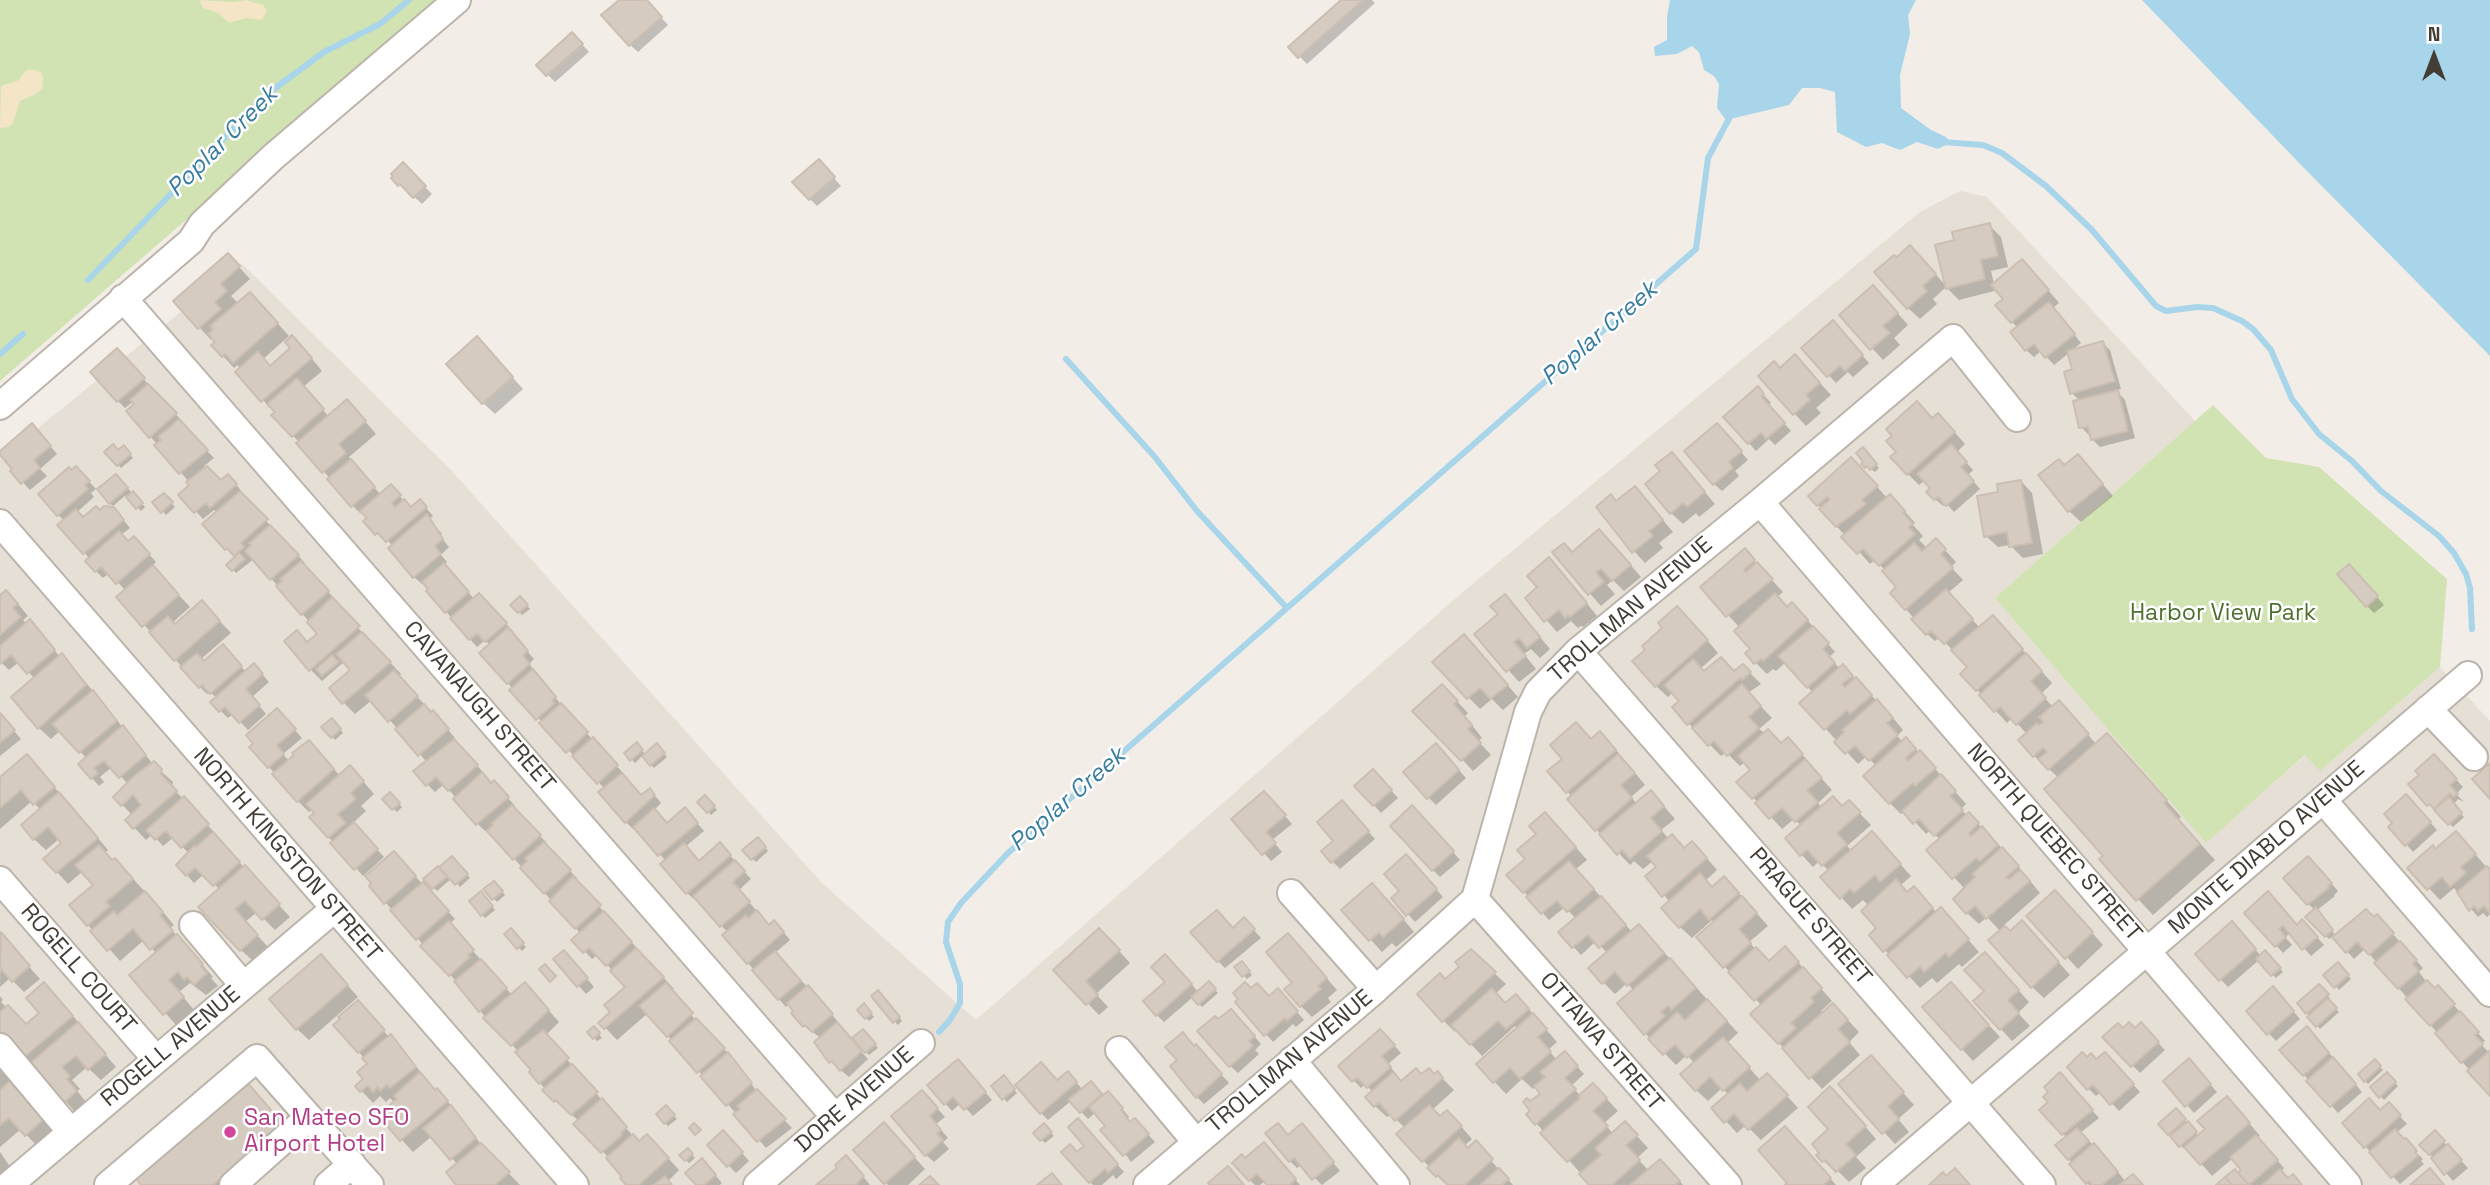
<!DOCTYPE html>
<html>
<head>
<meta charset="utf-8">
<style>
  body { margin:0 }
  #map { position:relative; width:2490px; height:1185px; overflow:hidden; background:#f2ede7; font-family:"Space Grotesk",sans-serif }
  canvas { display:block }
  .north { position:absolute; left:2399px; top:21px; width:70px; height:70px; -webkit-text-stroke:5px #fff; paint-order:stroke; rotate:0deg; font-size:19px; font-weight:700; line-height:28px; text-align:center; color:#443d36 }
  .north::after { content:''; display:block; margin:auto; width:24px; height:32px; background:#443d36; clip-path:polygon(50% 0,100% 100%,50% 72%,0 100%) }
</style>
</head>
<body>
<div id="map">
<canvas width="2490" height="1185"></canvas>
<div class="north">N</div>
</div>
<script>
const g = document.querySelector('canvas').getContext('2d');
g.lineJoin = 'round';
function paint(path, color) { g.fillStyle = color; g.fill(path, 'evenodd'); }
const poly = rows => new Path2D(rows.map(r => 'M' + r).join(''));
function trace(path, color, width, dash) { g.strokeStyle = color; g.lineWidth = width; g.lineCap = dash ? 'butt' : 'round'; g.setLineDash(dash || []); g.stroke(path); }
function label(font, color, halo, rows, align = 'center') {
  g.font = font + ' "Space Grotesk",sans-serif'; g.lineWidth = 5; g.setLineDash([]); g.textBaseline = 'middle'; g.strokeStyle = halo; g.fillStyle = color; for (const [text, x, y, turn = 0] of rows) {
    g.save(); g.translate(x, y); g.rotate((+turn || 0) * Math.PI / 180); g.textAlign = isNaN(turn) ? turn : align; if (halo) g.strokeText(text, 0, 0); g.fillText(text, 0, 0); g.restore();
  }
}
const residential = poly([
  [1960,191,1987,197,2195,421,1995,598,2206,842,2306,755,2320,771,2440,667,2490,721,2490,1185,0,1185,0,459,241,263,450,469,822,883,976,1020,1464,591,1920,212]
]);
const green = poly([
  [0,0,440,0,0,381],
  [2213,405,2266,458,2319,467,2447,579,2440,667,2320,771,2305,755,2206,843,1995,598]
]);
const sand = poly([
  [199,0,235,2,246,0,263,5,267,11,262,20,246,18,229,23,218,13,203,8],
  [30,69,41,72,43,77,42,89,34,95,20,101,13,123,9,127,0,128,1,86,19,80,25,71]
]);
const water = poly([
  [1670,0,1916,0,1908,15,1910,34,1900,75,1901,108,1931,130,1946,137,1950,143,1938,149,1917,142,1900,150,1882,143,1866,147,1837,132,1835,92,1820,88,1802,88,1789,105,1726,120,1717,108,1719,84,1714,76,1704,70,1699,52,1692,46,1677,54,1655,56,1654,47,1667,40,1667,17],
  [2142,0,2490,0,2490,356,2303,167]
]);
const shadow = poly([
  [621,0,645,0,668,25,638,52,630,45],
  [1343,0,1372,0,1375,3,1307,64,1290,47],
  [580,42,589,52,555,82,538,65],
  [403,165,432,194,422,204,393,178],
  [826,169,841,186,817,206,810,199],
  [1989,225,2001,237,2008,267,1991,271,1994,284,2033,272,2059,303,2053,308,2081,343,2054,365,2041,351,2034,357,2026,350,2018,328,2012,322,2006,299,1998,290,1959,300,1946,287,1933,299,1937,304,1920,319,1908,308,1922,259,1947,287,1956,241],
  [228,255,250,279,231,296,239,304,262,306,289,336,263,359,271,367,304,349,322,371,303,387,329,417,358,413,376,434,349,457,355,466,381,495,398,494,411,509,420,501,427,509,433,516,429,519,442,534,440,536,449,547,441,555,447,562,444,565,474,599,479,595,513,631,511,633,534,659,529,664,562,706,624,774,622,775,642,797,649,791,657,798,661,803,654,810,667,825,692,817,704,831,685,847,699,863,727,852,751,879,739,890,770,927,782,930,790,940,775,953,815,995,839,1023,837,1025,868,1059,849,1077,831,1062,821,1038,804,1026,793,1013,796,1011,789,1004,786,1007,779,999,748,963,728,933,697,898,695,900,687,893,666,861,635,827,633,829,626,822,605,789,512,690,513,689,481,653,490,645,485,640,477,647,428,591,430,590,424,582,422,584,414,577,393,546,386,539,384,541,366,521,369,519,362,511,360,513,353,506,299,442,274,415,276,414,237,372,241,369,237,365,234,368,223,356,214,345,217,342,213,338,211,340,176,301],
  [1885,299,1908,325,1894,338,1900,345,1883,360,1842,315],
  [1840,330,1869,363,1853,377,1848,372,1836,383,1804,348],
  [2102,343,2110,350,2121,389,2116,390,2125,400,2135,438,2100,447,2092,439,2091,434,2089,435,2081,427,2080,401,2072,393,2074,370],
  [117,350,183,422,180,424,214,458,204,466,221,482,235,483,243,493,241,494,305,563,303,565,335,599,333,601,401,674,399,677,424,704,423,706,440,720,455,738,453,740,484,773,482,775,492,785,501,790,515,806,512,808,547,843,545,845,577,878,575,880,674,989,672,991,698,1023,736,1061,757,1092,792,1128,766,1148,648,1013,617,1040,601,1023,612,1012,627,988,598,954,592,959,574,940,581,934,488,829,485,831,478,824,444,784,435,792,427,784,426,761,372,700,355,714,344,703,331,688,352,670,345,661,322,681,311,670,308,644,320,634,254,559,236,573,228,565,236,558,226,548,217,513,214,510,203,519,181,495,192,486,189,482,150,436,134,401,125,408,118,401],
  [488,350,523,389,495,414,483,403],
  [1806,368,1831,395,1816,408,1821,413,1806,426,1760,376,1780,370],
  [1758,389,1771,403,1768,405,1791,431,1775,445,1769,439,1756,451,1726,417],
  [1933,420,1950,427,1965,444,1957,452,1973,470,1968,475,1980,489,1954,512,1946,503,1943,506,1935,499,1932,488,1925,480,1919,485,1908,474],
  [1724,432,1748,460,1735,471,1739,476,1722,491,1714,484],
  [39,433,57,454,40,469,47,476,30,490,13,472],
  [124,447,133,458,121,468,106,452,118,452],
  [1862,450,1879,468,1875,472,1864,464],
  [1672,454,1715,504,1699,517,1696,513,1683,524,1671,513,1663,472],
  [2078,456,2113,496,2081,522,2069,511,2065,467],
  [1863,471,1887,498,1901,507,1915,523,1913,525,1923,536,1919,540,1927,548,1936,540,1956,562,1951,567,1963,580,1948,593,1980,628,2004,629,2052,683,2041,694,2053,707,2070,714,2097,745,2123,751,2181,817,2178,819,2215,860,2153,915,2138,899,2106,856,2059,778,2034,756,2027,734,2012,718,2007,723,1996,711,1963,674,1969,668,1940,637,1935,641,1927,634,1906,609,1899,588,1885,570,1875,560,1870,564,1810,496],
  [83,475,96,489,91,493,94,497,77,512,84,519,100,512,121,517,130,528,121,535,129,543,142,546,156,562,152,566,190,607,172,623,176,626,213,614,231,633,201,659,205,662,230,654,246,672,261,673,269,682,252,697,266,714,248,730,233,714,228,718,221,711,213,702,217,698,210,692,207,694,200,687,119,597,126,591,109,573,103,578,96,571,90,559,60,525,65,521,58,515],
  [119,479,145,507,141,511,126,495,113,506,110,503],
  [2021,481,2032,493,2043,554,2023,558,2010,545,1998,547,1986,536,2000,494],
  [164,495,175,507,166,515,155,503],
  [1646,500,1673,532,1659,543,1663,548,1645,563,1634,551,1617,503],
  [1611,543,1641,577,1624,591,1613,580,1607,585,1615,594,1601,606,1554,553,1572,554],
  [1745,551,1783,592,1777,597,1788,608,1804,616,1835,652,1829,657,1840,669,1843,667,1889,713,1903,730,1897,736,1903,742,1906,740,1931,764,1966,804,1961,809,1967,816,1969,814,2014,861,2040,893,2003,926,2010,933,2033,934,2070,975,2044,998,2032,987,2001,932,1987,917,1979,924,1967,913,1965,889,1928,850,1940,840,1931,830,1926,834,1905,811,1901,814,1890,803,1876,766,1867,756,1858,764,1802,703,1813,693,1786,662,1776,671,1773,669,1767,674,1756,663,1752,649,1740,628,1728,615],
  [1561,571,1597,616,1583,627,1581,626,1578,628,1571,621,1557,632,1527,598],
  [2356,573,2384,605,2374,613,2367,606],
  [0,598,18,604,28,616,23,620,27,624,37,629,60,657,62,655,73,667,153,764,173,782,172,787,215,833,213,834,290,917,275,930,257,912,245,922,268,947,253,961,241,950,220,890,204,874,194,883,178,865,189,854,174,837,163,846,152,834,146,840,127,820,132,815,115,797,128,784,112,767,100,777,104,782,99,786,80,764,87,759,61,730,51,739,39,728,35,679,19,662,9,670,0,661],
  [520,598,530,609,522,615,513,605],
  [1516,608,1550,649,1540,658,1531,649,1524,654,1536,669,1519,682,1476,634,1500,614],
  [1689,619,1718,653,1700,669,1705,673,1735,673,1743,666,1761,684,1748,693,1772,718,1759,729,1782,745,1799,751,1813,766,1812,768,1832,790,1818,803,1822,808,1842,808,1849,802,1871,825,1847,846,1852,851,1883,845,1911,876,1900,886,1908,894,1925,900,1937,913,1952,921,1979,952,1962,967,1959,964,1937,983,1932,978,1920,988,1871,935,1879,928,1869,906,1863,900,1852,909,1841,897,1829,871,1819,861,1813,867,1787,839,1802,826,1794,819,1782,829,1739,782,1753,770,1745,762,1740,766,1726,752,1721,756,1689,724,1682,701,1673,692,1668,697,1656,686],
  [1475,648,1518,697,1503,710,1492,699,1480,709,1434,662],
  [1454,698,1468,713,1465,716,1482,738,1478,741,1491,755,1473,771,1444,740],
  [0,715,21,739,0,756],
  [284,718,302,738,283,754,289,761,321,754,340,776,361,779,374,794,361,806,366,811,353,823,384,857,363,876,311,817,316,813,313,809,309,812,298,801,252,747],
  [332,720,343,733,335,740,324,727],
  [1592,740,1612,745,1645,785,1631,797,1637,804,1662,804,1675,819,1661,830,1669,839,1685,850,1704,855,1717,870,1705,881,1713,889,1736,890,1768,926,1749,942,1759,953,1769,963,1796,960,1832,1001,1821,1011,1824,1014,1845,1017,1859,1032,1849,1042,1860,1055,1822,1089,1779,1043,1762,1006,1724,966,1715,923,1712,920,1692,938,1680,927,1670,902,1664,895,1658,867,1653,861,1643,869,1634,861,1630,865,1596,829,1572,797,1550,771],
  [636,745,646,755,657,746,667,757,654,768,643,755,635,763,626,753],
  [1443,753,1466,778,1436,805,1428,797],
  [2442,764,2463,787,2456,794,2464,802,2458,799,2453,805,2464,817,2453,827,2429,805],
  [38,768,108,850,105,853,126,871,157,905,174,925,170,928,213,977,211,978,218,986,206,995,190,983,179,992,194,1010,176,1025,132,975,157,954,144,940,120,961,88,925,95,885,83,871,68,884,57,872,64,843,60,838,46,850,34,839,41,810,32,801,0,829,0,779],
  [1381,779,1398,798,1381,813,1357,786],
  [390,794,402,807,397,812,384,799],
  [705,797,717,810,711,815,699,802],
  [1271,800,1292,824,1272,840,1282,852,1271,861,1234,819],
  [2414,804,2437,830,2413,852,2406,844,2394,823],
  [1349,810,1375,839,1340,869,1323,852,1335,841],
  [1420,815,1460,860,1440,877,1433,870],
  [1557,826,1587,860,1576,869,1632,932,1650,937,1738,1033,1727,1043,1761,1081,1779,1087,1798,1108,1761,1140,1746,1125,1737,1133,1714,1108,1729,1095,1722,1088,1708,1101,1696,1090,1695,1064,1687,1055,1676,1065,1645,1033,1634,991,1627,983,1615,994,1603,982,1607,953,1596,941,1581,955,1561,933,1576,919,1565,907,1549,920,1509,875,1527,859],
  [758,839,768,851,756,862,745,850],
  [2467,845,2490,871,2490,914,2487,917,2483,913,2478,917,2454,888,2440,900,2410,868,2436,851],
  [452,858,470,878,460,887,452,878,437,891,426,879],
  [401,861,455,919,449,924,512,995,536,996,559,1022,546,1035,639,1143,659,1148,679,1170,668,1181,672,1185,629,1185,609,1158,576,1124,579,1121,555,1101,531,1072,533,1070,518,1051,486,1018,455,980,386,903],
  [1414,864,1443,897,1415,922,1408,914,1401,891],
  [2316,866,2338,891,2334,895,2335,896,2316,911,2336,936,2375,919,2384,924,2423,968,2419,972,2425,980,2435,990,2445,995,2485,1041,2481,1044,2490,1054,2490,1094,2365,949,2354,959,2333,936,2329,939,2307,917,2315,910,2308,904],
  [494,883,505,895,497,902,486,890],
  [481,893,495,910,485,918,471,902],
  [1384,896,1414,932,1396,947,1392,943,1382,952,1344,910],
  [2067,904,2103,945,2078,969,2029,916],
  [2247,913,2310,929,2324,945,2311,956,2291,933,2285,937,2292,945,2283,953],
  [1251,927,1261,938,1225,968,1218,961,1233,930],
  [511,930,526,947,522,951,506,934],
  [2239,931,2261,956,2265,953,2283,972,2276,978,2259,960,2228,987,2197,954],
  [1,935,40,979,24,992,10,978,0,987],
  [1111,942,1130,963,1096,994,1108,1007,1099,1015,1056,970],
  [1299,947,1337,990,1328,998,1331,1002,1312,1017,1301,1006,1295,983],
  [556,960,571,960,594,987,586,994],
  [1173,963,1199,993,1209,984,1218,993,1202,1007,1193,997,1164,1022,1157,1015],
  [1242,963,1252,975,1247,979,1236,967],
  [1996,965,2029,1002,2018,1013,2030,1026,2012,1041,2001,1029,1986,991],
  [2338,965,2351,979,2339,990,2326,976],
  [332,968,358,997,309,1040,297,1029],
  [1494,973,1506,984,1495,994,1505,1005,1527,1007,1557,1042,1548,1050,1557,1060,1565,1053,1584,1074,1571,1086,1581,1096,1605,1097,1618,1111,1604,1123,1613,1134,1636,1135,1648,1148,1637,1158,1649,1171,1672,1173,1683,1185,1591,1185,1528,1114,1532,1111,1530,1103,1543,1094,1536,1086,1533,1089,1522,1079,1506,1094,1478,1064,1518,1029,1515,1026,1482,1056,1457,1029,1455,1032,1443,1020,1445,981],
  [2319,986,2330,998,2327,1000,2339,1012,2320,1029,2300,1004],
  [1251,990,1269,998,1285,998,1304,1020,1296,1027,1293,1024,1273,1042,1237,1002],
  [881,995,902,1021,898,1025,894,1021],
  [0,996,3,1000,1,1002,26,1026,56,996,116,1067,101,1080,87,1067,72,1080,80,1089,77,1091,87,1103,76,1113,0,1028],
  [1962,996,2000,1037,1973,1061,1962,1049],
  [2280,996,2300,1019,2276,1041,2248,1011],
  [864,1006,874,1017,869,1021,859,1010],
  [365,1010,390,1038,402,1048,436,1092,437,1090,458,1113,482,1146,520,1185,458,1185,458,1165,432,1136,413,1152,402,1140,380,1115,395,1103,390,1098,386,1102,380,1096,373,1103,357,1086,365,1079,369,1064,336,1025],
  [1238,1018,1261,1044,1255,1050,1259,1054,1238,1073,1230,1066,1219,1022],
  [594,1029,602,1038,597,1041,590,1032],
  [2123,1030,2148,1032,2165,1050,2140,1073,2105,1037],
  [866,1034,878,1048,869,1055,866,1052],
  [2314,1035,2362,1092,2338,1113,2282,1050],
  [1388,1038,1401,1053,1388,1064,1397,1075,1395,1077,1401,1083,1422,1076,1435,1076,1438,1074,1454,1090,1432,1110,1440,1118,1459,1124,1472,1139,1464,1146,1468,1150,1475,1143,1513,1185,1451,1185,1447,1181,1444,1183,1399,1134,1405,1128,1391,1114,1387,1117,1375,1106,1373,1092,1365,1084,1361,1088,1340,1066],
  [1195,1048,1203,1054,1229,1083,1204,1104,1197,1097,1179,1060],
  [2087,1059,2112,1061,2140,1092,2119,1111,2101,1092,2096,1096,2089,1089],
  [2375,1061,2383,1070,2368,1084,2360,1075],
  [2196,1068,2217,1092,2194,1113,2187,1105],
  [0,1069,54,1132,37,1146,21,1129,0,1147],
  [965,1069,992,1100,973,1116,961,1103,952,1111,945,1103],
  [1882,1069,1914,1105,1898,1119,1909,1132,1895,1144,1884,1132],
  [2387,1074,2398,1086,2384,1100,2372,1087],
  [1004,1078,1017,1093,1007,1102,993,1086],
  [1075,1081,1083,1090,1091,1083,1104,1097,1116,1101,1129,1117,1127,1119,1131,1123,1142,1128,1155,1142,1131,1162,1096,1112,1088,1119,1071,1101,1048,1120,1041,1113,1057,1082],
  [2067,1082,2099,1118,2080,1133,2102,1153,2126,1182,2141,1185,2089,1185,2058,1145,2067,1138,2042,1110],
  [246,1083,238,1185,144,1185],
  [929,1099,945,1117,936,1124,948,1138,943,1142,949,1149,934,1162,926,1155],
  [1842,1100,1876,1139,1856,1157,1866,1168,1849,1182,1837,1170,1835,1172,1819,1156],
  [666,1108,677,1119,668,1126,665,1123],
  [2176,1110,2199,1137,2238,1110,2260,1136,2257,1138,2284,1168,2280,1172,2289,1180,2301,1185,2251,1185,2248,1182,2247,1185,2219,1185,2244,1170,2233,1158,2212,1176,2186,1146,2183,1148,2169,1133],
  [2380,1112,2396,1112,2407,1124,2396,1133,2423,1159,2421,1161,2424,1164,2400,1184,2365,1146],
  [1044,1126,1054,1136,1045,1143,1036,1133],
  [1085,1128,1124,1172,1116,1179,1113,1175,1102,1185,1093,1185,1064,1152,1077,1154,1086,1146],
  [1309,1133,1340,1171,1322,1185,1302,1165,1297,1168,1290,1161,1289,1136],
  [2435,1133,2468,1168,2453,1181,2422,1145],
  [895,1136,925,1169,908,1185,888,1185,856,1150],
  [731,1140,749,1161,736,1173,728,1165],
  [1796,1140,1836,1185,1787,1185],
  [688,1150,695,1158,689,1163,682,1156],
  [1271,1151,1300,1185,1269,1185,1265,1181,1260,1185,1255,1185,1250,1180,1245,1160],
  [0,1152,11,1168,0,1178],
  [854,1165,870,1185,819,1185,840,1168],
  [709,1168,722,1183,720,1185,699,1185]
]);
const stream = poly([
  [1943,142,1983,145,2002,153,2046,186,2092,230,2156,306,2166,311,2197,307,2213,308,2242,321,2253,329,2271,350,2292,399,2319,434,2352,461,2381,491,2439,536,2454,553,2466,574,2470,588,2472,629],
  [88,280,266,95,324,52,380,24,409,0],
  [0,354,23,334],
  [1066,359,1154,456,1197,511,1287,608],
  [939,1032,950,1020,960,1003,960,984,946,942,948,922,961,903,1008,853,1696,249,1708,158,1731,115]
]);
const building = poly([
  [619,0,647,0,662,17,629,46,601,15,619,0],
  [1341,0,1363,0,1298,58,1288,47,1341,0],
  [572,32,583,44,546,76,536,65,572,32],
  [819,159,835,177,809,200,792,182,819,159],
  [403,162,426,186,413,198,400,184,398,186,391,178,393,176,391,174,403,162],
  [1990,223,1998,256,1981,260,1985,279,1946,289,1935,245,1954,240,1952,232,1990,223],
  [1910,245,1936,274,1923,286,1927,291,1907,309,1874,272,1894,255,1897,257,1910,245],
  [228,253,240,266,221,284,227,291,215,302,221,309,198,329,173,301,228,253],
  [2022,259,2049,290,2011,323,1995,305,2003,299,1991,285,2022,259],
  [1873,285,1898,313,1883,326,1890,333,1870,350,1839,315,1873,285],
  [250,292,278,323,233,363,225,354,222,357,211,345,215,342,208,334,213,329,210,326,250,292],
  [2049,302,2075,334,2045,358,2034,344,2025,351,2010,332,2049,302],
  [1833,320,1863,355,1845,371,1840,366,1827,377,1801,348,1833,320],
  [292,335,312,358,261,402,235,372,258,351,270,366,290,348,285,342,292,335],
  [477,336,513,377,482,404,446,364,477,336],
  [2103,341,2115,381,2070,394,2064,372,2072,369,2067,351,2103,341],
  [117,348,145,378,117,402,90,372,117,348],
  [1795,354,1820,383,1806,395,1810,400,1793,415,1758,376,1774,361,1780,368,1795,354],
  [297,378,324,409,292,437,271,415,275,412,267,404,297,378],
  [148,384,177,413,149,438,126,411,134,404,130,400,148,384],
  [1758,386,1764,394,1762,397,1785,423,1766,439,1761,433,1748,444,1723,417,1758,386],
  [2118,390,2128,431,2091,440,2088,427,2079,428,2073,401,2118,390],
  [347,399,366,421,339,444,346,453,322,473,296,443,347,399],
  [1917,401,1932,418,1938,413,1955,432,1907,475,1890,457,1896,452,1886,441,1892,436,1886,429,1917,401],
  [179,419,208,450,179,474,154,445,161,440,158,437,179,419],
  [32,423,51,446,34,460,40,468,21,484,10,471,12,469,0,455,0,451,32,423],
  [1717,423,1742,451,1729,462,1733,468,1713,485,1684,451,1717,423],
  [113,444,118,450,124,445,131,454,117,466,104,452,113,444],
  [1951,444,1967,462,1961,467,1974,481,1946,506,1938,497,1934,500,1926,492,1930,488,1917,474,1951,444],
  [1863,447,1877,464,1870,470,1867,466,1865,468,1861,464,1863,462,1856,453,1863,447],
  [1672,452,1705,492,1687,507,1683,503,1670,514,1645,484,1660,471,1655,465,1672,452],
  [2078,454,2103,484,2068,512,2038,475,2059,459,2064,465,2078,454],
  [1851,457,1878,486,1862,500,1866,504,1836,527,1819,509,1830,499,1827,497,1817,506,1808,496,1851,457],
  [351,459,375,487,351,507,327,479,351,459],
  [76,466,90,481,85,485,88,489,57,516,38,494,69,467,71,470,76,466],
  [207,466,221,480,228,474,237,484,210,508,206,503,194,513,178,495,189,485,186,482,207,466],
  [116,474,128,488,109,504,97,489,116,474],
  [2021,480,2032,543,2009,547,2007,532,1984,537,1977,496,1998,492,1997,484,2021,480],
  [391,484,401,495,392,503,395,507,404,499,411,507,420,499,427,507,386,542,378,533,375,535,363,521,367,518,360,511,391,484],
  [1635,486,1663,520,1649,531,1653,536,1632,553,1596,507,1611,494,1616,501,1635,486],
  [133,491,143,503,136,509,126,497,133,491],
  [240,491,268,519,241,543,244,547,234,556,227,548,225,550,202,524,240,491],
  [164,493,173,502,161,513,152,502,164,493],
  [1890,494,1905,511,1903,513,1913,524,1909,527,1915,534,1879,566,1863,549,1857,554,1841,537,1890,494],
  [96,506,100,510,104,506,114,507,124,520,83,554,57,525,76,509,83,517,96,506],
  [427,514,443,539,435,546,441,554,413,578,388,548,427,514],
  [270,525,299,555,270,580,245,551,251,545,249,543,270,525],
  [1599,529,1631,565,1612,581,1601,569,1596,572,1604,582,1588,595,1552,552,1564,543,1572,552,1599,529],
  [119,531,128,541,134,536,150,554,116,584,101,567,95,572,85,561,119,531],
  [1936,538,1946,549,1941,554,1953,568,1905,610,1890,593,1896,587,1882,571,1914,543,1922,551,1936,538],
  [1745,548,1755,560,1744,570,1746,572,1757,562,1773,579,1726,617,1700,587,1745,548],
  [239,553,245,559,232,571,226,565,239,553],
  [1549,557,1587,603,1570,617,1568,615,1565,618,1559,610,1544,622,1525,598,1537,587,1527,576,1549,557],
  [301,561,329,591,301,615,276,586,282,581,280,579,301,561],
  [444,563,469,592,445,613,426,591,428,589,422,582,444,563],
  [2349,564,2378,596,2366,607,2337,574,2349,564],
  [153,565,179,595,142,627,116,597,153,565],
  [1946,589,1973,619,1944,644,1931,631,1926,635,1911,619,1946,589],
  [6,590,18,604,13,608,21,617,0,635,0,595,6,590],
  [479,593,507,623,485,642,477,634,469,640,450,618,479,593],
  [1775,593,1787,607,1792,602,1808,620,1763,661,1761,659,1754,664,1745,653,1750,649,1734,631,1775,593],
  [1505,594,1540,637,1527,648,1519,638,1514,642,1526,656,1506,672,1474,634,1498,614,1490,606,1505,594],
  [520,596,528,605,518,613,510,605,520,596],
  [332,597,360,626,309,671,284,641,297,630,307,642,317,634,307,622,332,597],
  [202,600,220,621,174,661,149,632,168,616,175,624,202,600],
  [1677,606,1708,640,1655,687,1632,661,1645,650,1642,646,1662,628,1658,623,1677,606],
  [1993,615,2023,649,1976,691,1960,674,1967,667,1951,650,1993,615],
  [30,619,55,650,27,674,11,655,0,664,0,646,30,619],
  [1813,626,1829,643,1823,649,1835,663,1807,688,1778,656,1813,626],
  [508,627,528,651,523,655,530,664,507,684,479,653,508,627],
  [362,632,391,662,342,704,329,688,350,670,336,654,362,632],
  [1464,634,1508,685,1490,699,1480,688,1467,699,1432,662,1464,634],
  [223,644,242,666,210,694,202,685,199,688,180,667,197,653,204,661,223,644],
  [62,653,86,685,38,729,11,697,62,653],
  [2026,653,2042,671,2031,681,2046,698,2016,725,2000,707,1994,712,1979,695,2026,653],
  [332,655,339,662,322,676,316,669,332,655],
  [1721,657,1734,671,1743,664,1751,672,1742,680,1740,678,1687,725,1672,707,1679,701,1664,685,1693,659,1704,671,1721,657],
  [254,663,263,674,246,689,260,705,239,723,225,707,219,712,210,702,254,663],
  [1843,664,1853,676,1842,684,1845,687,1856,677,1872,695,1850,714,1847,710,1824,730,1799,703,1843,664],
  [533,669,556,697,552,701,555,703,536,720,509,690,533,669],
  [394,670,418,696,388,722,365,695,394,670],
  [1442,684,1458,701,1454,704,1472,725,1468,729,1481,743,1461,761,1412,711,1442,684],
  [1742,684,1761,706,1749,717,1759,728,1727,756,1714,741,1708,746,1692,728,1742,684],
  [93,690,117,721,79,753,52,724,93,690],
  [1877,699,1893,718,1887,723,1898,735,1869,761,1855,746,1845,754,1834,742,1844,732,1842,730,1877,699],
  [2059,700,2089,734,2048,770,2038,759,2047,752,2043,748,2033,757,2018,740,2037,723,2039,725,2043,722,2039,717,2059,700],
  [561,703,588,732,566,753,539,723,561,703],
  [424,704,431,712,433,710,449,729,418,756,395,729,424,704],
  [277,708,296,729,277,745,284,754,268,768,249,747,253,744,246,735,277,708],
  [0,713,15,730,0,743,0,713],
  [332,718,341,729,331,738,321,727,332,718],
  [1576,722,1591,739,1600,731,1616,750,1566,793,1547,771,1562,759,1550,745,1576,722],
  [123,725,146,755,119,778,104,761,94,768,98,773,91,779,78,764,123,725],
  [1768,729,1781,743,1788,737,1803,754,1752,799,1736,782,1750,770,1738,756,1768,729],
  [2107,733,2167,800,2164,803,2200,844,2136,901,2099,859,2103,856,2044,789,2107,733],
  [593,737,618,765,597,784,572,756,593,737],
  [1906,737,1916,749,1906,758,1908,761,1920,750,1936,768,1915,786,1913,783,1889,804,1863,776,1906,737],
  [454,739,478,765,448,791,436,777,426,786,413,771,454,739],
  [309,740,334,769,297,802,272,774,294,755,292,753,309,740],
  [637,742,643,750,630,761,624,753,637,742],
  [657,743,665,753,650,766,642,756,657,743],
  [1436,743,1459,770,1427,799,1403,772,1436,743],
  [27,754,55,787,33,805,21,790,0,808,0,777,27,754],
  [1618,754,1635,773,1621,785,1632,798,1595,831,1567,799,1618,754],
  [2434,754,2457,779,2450,785,2458,794,2453,797,2450,793,2434,809,2430,804,2427,806,2408,784,2419,775,2415,771,2434,754],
  [1805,759,1822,778,1807,790,1818,802,1795,822,1782,808,1769,819,1755,803,1805,759],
  [154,761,162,769,161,774,177,791,133,829,125,820,141,805,133,795,121,806,113,797,134,776,154,761],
  [2490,763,2490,799,2472,779,2490,763],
  [350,765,364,781,351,793,356,799,338,814,346,823,328,838,309,817,314,813,306,804,350,765],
  [1373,769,1392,790,1373,806,1354,786,1373,769],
  [482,772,491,783,494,780,509,797,476,825,453,799,482,772],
  [622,773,641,795,650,788,655,795,625,823,598,792,622,773],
  [1941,774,1956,791,1950,796,1963,810,1934,836,1919,819,1913,824,1902,811,1941,774],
  [1651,790,1664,806,1651,818,1662,831,1630,859,1622,850,1617,855,1599,834,1651,790],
  [1264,791,1286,815,1266,832,1276,843,1262,855,1231,819,1264,791],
  [59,792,98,838,56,873,43,859,61,843,48,827,33,840,21,825,59,792],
  [390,792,400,803,392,810,382,799,390,792],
  [2406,794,2431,822,2405,846,2388,827,2392,823,2384,814,2406,794],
  [705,795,715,806,707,813,697,802,705,795],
  [184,796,209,824,181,848,166,831,155,840,146,830,184,796],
  [1833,796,1842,806,1849,800,1861,812,1837,833,1847,844,1822,866,1807,850,1800,856,1785,838,1833,796],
  [2449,797,2462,813,2448,825,2434,810,2449,797],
  [1342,800,1369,831,1331,863,1321,851,1333,841,1317,822,1342,800],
  [512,805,541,835,513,860,487,831,493,825,492,823,512,805],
  [1412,805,1454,851,1432,871,1390,826,1412,805],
  [685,807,698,823,658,856,633,827,654,808,667,823,685,807],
  [1545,812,1576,847,1523,893,1506,875,1525,859,1517,850,1536,834,1529,826,1545,812],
  [1969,812,1979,823,1969,833,1971,836,1982,826,1998,845,1980,861,1976,858,1952,879,1926,850,1969,812],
  [354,822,378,849,354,870,330,843,354,822],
  [1872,831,1901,864,1880,882,1875,875,1854,893,1850,889,1840,899,1820,877,1872,831],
  [2456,831,2476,854,2461,867,2466,873,2450,887,2442,877,2427,890,2407,868,2433,845,2435,849,2456,831],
  [213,832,240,862,213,886,195,868,186,876,176,865,195,845,196,847,213,832],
  [1672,834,1684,848,1692,841,1707,858,1662,897,1645,876,1656,867,1647,856,1672,834],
  [758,837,766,847,751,860,742,850,758,837],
  [544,842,571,870,544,894,520,868,527,861,525,858,544,842],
  [720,842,731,855,686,894,660,864,684,843,699,861,720,842],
  [99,845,112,860,115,858,133,879,106,902,110,906,87,926,69,905,93,885,75,865,99,845],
  [2002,847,2019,866,2006,877,2009,879,2020,870,2030,881,1986,919,1975,906,1966,914,1953,899,1975,877,1972,874,2002,847],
  [394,851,416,876,384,904,369,886,371,883,365,876,394,851],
  [1406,854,1437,889,1406,916,1391,898,1399,891,1384,874,1406,854],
  [452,856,468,874,455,885,439,867,452,856],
  [2308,856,2332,883,2328,886,2329,888,2307,905,2283,878,2308,856],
  [735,860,745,871,733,882,750,902,720,927,693,896,735,860],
  [1569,861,1594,889,1567,912,1557,901,1541,914,1526,897,1569,861],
  [245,865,280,904,262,920,245,901,235,909,258,935,240,951,198,907,245,865],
  [438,866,447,877,432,889,423,879,438,866],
  [2487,866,2490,869,2490,913,2484,906,2478,911,2474,906,2469,911,2457,892,2487,866],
  [1700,873,1712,887,1724,876,1739,893,1709,920,1700,909,1679,928,1661,908,1700,873],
  [573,876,601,905,575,929,549,901,573,876],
  [1896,879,1907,892,1914,886,1933,908,1883,952,1869,935,1876,928,1861,911,1896,879],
  [494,881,503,891,492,900,483,889,494,881],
  [423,882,449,911,416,940,390,910,423,882],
  [1372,883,1404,919,1383,937,1379,933,1369,941,1341,910,1372,883],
  [2055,890,2093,932,2065,959,2026,916,2055,890],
  [145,891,163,912,160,915,173,931,150,950,133,929,107,951,90,931,114,911,117,915,145,891],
  [481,891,493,906,481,916,469,901,481,891],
  [2268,891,2297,925,2302,919,2318,937,2302,950,2283,926,2279,929,2286,937,2275,947,2244,913,2268,891],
  [1601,896,1626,925,1599,948,1588,935,1572,948,1558,932,1601,896],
  [1742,896,1757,913,1739,929,1751,943,1723,968,1696,937,1742,896],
  [1941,907,1969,939,1949,957,1946,953,1924,972,1920,967,1907,978,1887,955,1941,907],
  [2316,907,2333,930,2325,937,2305,917,2316,907],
  [2366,909,2374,917,2377,914,2394,933,2369,955,2357,942,2346,953,2332,937,2366,909],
  [757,910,769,925,774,920,784,932,747,964,722,935,746,915,748,918,757,910],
  [1217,910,1233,928,1244,917,1255,929,1217,962,1190,932,1217,910],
  [604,911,632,942,606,966,589,948,583,953,571,940,604,911],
  [2022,920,2059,962,2031,988,1988,940,2005,926,2010,931,2022,920],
  [449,921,474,950,468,955,470,957,449,976,420,946,449,921],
  [2232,921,2256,949,2219,981,2195,954,2232,921],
  [1639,924,1664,953,1627,986,1615,972,1602,984,1588,968,1639,924],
  [511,928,524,943,517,949,504,934,511,928],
  [1099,928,1120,950,1086,981,1098,995,1086,1005,1053,970,1099,928],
  [1,932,30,966,12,982,0,968,1,932],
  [1288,933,1327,978,1318,986,1321,989,1300,1007,1284,989,1292,983,1266,952,1288,933],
  [177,934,203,964,201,966,207,973,194,985,187,977,184,980,178,972,169,980,184,997,163,1015,129,975,177,934],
  [2400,941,2417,960,2413,964,2419,971,2398,989,2374,963,2400,941],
  [1785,946,1799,962,1754,1001,1728,972,1756,947,1769,961,1785,946],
  [636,948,664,977,604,1029,598,1023,610,1012,604,1005,625,987,610,971,636,948],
  [1471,949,1496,972,1442,1022,1417,994,1440,973,1445,979,1459,967,1455,962,1471,949],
  [564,950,588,978,577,987,553,959,564,950],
  [2265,950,2281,968,2271,976,2256,959,2265,950],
  [775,951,801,981,778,1000,752,970,775,951],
  [1985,952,2019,990,2008,1000,2019,1013,2000,1030,1973,1001,1984,991,1964,970,1985,952],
  [321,954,348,985,296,1030,269,999,321,954],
  [1165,954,1192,984,1156,1016,1143,1001,1165,982,1151,967,1165,954],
  [1670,958,1696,988,1671,1010,1668,1006,1661,1012,1665,1016,1644,1035,1617,1003,1670,958],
  [481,959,507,988,479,1012,454,981,481,959],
  [1242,961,1250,971,1242,977,1234,967,1242,961],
  [2338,962,2349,975,2334,988,2323,975,2338,962],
  [545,964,556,976,550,982,539,969,545,964],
  [1803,967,1822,988,1811,998,1814,1002,1791,1023,1796,1028,1778,1044,1750,1014,1803,967],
  [2427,980,2435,988,2438,985,2455,1004,2430,1026,2405,999,2427,980],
  [1209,981,1216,989,1198,1005,1191,997,1209,981],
  [44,982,73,1016,22,1059,0,1032,0,1012,8,1005,26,1024,39,1013,26,998,44,982],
  [525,982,549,1010,511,1046,483,1018,525,982],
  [1245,982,1251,988,1257,983,1269,996,1278,988,1298,1011,1287,1021,1285,1018,1264,1036,1235,1002,1238,999,1233,993,1245,982],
  [1951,982,1989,1025,1961,1050,1922,1007,1951,982],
  [666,983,693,1013,667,1037,639,1006,666,983],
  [2319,984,2329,994,2306,1014,2297,1003,2319,984],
  [808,985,833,1014,812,1032,805,1025,803,1027,791,1013,793,1011,787,1003,808,985],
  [2273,986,2294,1011,2267,1035,2246,1011,2273,986],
  [1492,988,1505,1003,1516,994,1529,1009,1506,1029,1498,1021,1470,1045,1451,1025,1492,988],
  [878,990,900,1017,893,1023,871,996,878,990],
  [2328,998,2337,1008,2316,1027,2307,1017,2328,998],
  [1707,999,1727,1021,1687,1058,1675,1045,1663,1055,1648,1039,1677,1012,1685,1020,1707,999],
  [358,1000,385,1030,358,1053,333,1025,340,1019,338,1017,358,1000],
  [864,1003,872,1013,865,1019,857,1010,864,1003],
  [1833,1003,1848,1020,1838,1029,1850,1042,1809,1079,1782,1048,1833,1003],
  [1231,1009,1255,1036,1249,1041,1253,1046,1229,1067,1197,1031,1215,1016,1218,1019,1231,1009],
  [2460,1011,2479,1032,2475,1035,2483,1044,2461,1063,2435,1033,2460,1011],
  [1533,1013,1547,1029,1538,1037,1551,1052,1520,1079,1510,1068,1493,1083,1476,1064,1533,1013],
  [696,1018,725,1048,697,1073,669,1041,696,1018],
  [78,1022,106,1054,88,1070,76,1056,62,1067,70,1076,67,1079,77,1091,63,1103,28,1065,78,1022],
  [837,1022,862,1051,840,1071,832,1061,829,1063,814,1042,837,1022],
  [2129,1022,2135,1028,2141,1022,2159,1042,2131,1067,2102,1037,2118,1023,2123,1028,2129,1022],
  [594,1026,600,1033,593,1039,587,1032,594,1026],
  [2307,1026,2329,1053,2303,1076,2279,1050,2307,1026],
  [863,1029,876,1044,865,1053,852,1038,863,1029],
  [1380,1029,1395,1045,1382,1056,1391,1067,1367,1088,1357,1078,1352,1082,1338,1066,1380,1029],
  [543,1030,569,1058,539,1084,529,1072,531,1070,515,1052,543,1030],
  [1183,1032,1194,1046,1196,1044,1222,1074,1196,1098,1170,1066,1177,1060,1165,1047,1183,1032],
  [391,1034,416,1067,390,1088,387,1085,380,1091,378,1087,373,1092,368,1086,360,1092,355,1086,363,1079,357,1072,367,1064,362,1058,391,1034],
  [1723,1037,1750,1067,1723,1091,1710,1077,1695,1091,1680,1074,1723,1037],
  [1565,1051,1578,1066,1565,1078,1576,1089,1535,1125,1526,1114,1530,1111,1523,1102,1527,1098,1530,1101,1540,1094,1534,1086,1545,1077,1540,1072,1565,1051],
  [2489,1051,2490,1052,2490,1096,2467,1071,2489,1051],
  [728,1052,752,1083,726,1106,700,1076,728,1052],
  [2082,1052,2087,1057,2091,1053,2096,1059,2105,1052,2134,1084,2110,1105,2093,1085,2087,1090,2067,1067,2082,1052],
  [1871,1055,1904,1092,1888,1106,1899,1119,1882,1134,1838,1084,1871,1055],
  [2333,1057,2356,1084,2330,1107,2306,1081,2333,1057],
  [2189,1058,2211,1084,2185,1107,2163,1081,2189,1058],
  [958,1059,986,1092,964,1110,953,1097,944,1105,927,1085,958,1059],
  [2375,1059,2381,1066,2364,1082,2358,1074,2375,1059],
  [1041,1062,1057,1080,1068,1071,1077,1082,1040,1114,1015,1085,1041,1062],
  [572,1064,598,1092,571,1115,556,1100,554,1102,542,1090,572,1064],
  [1416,1068,1421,1074,1429,1068,1434,1074,1438,1071,1443,1078,1395,1121,1379,1103,1374,1107,1365,1097,1393,1072,1401,1081,1416,1068],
  [420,1072,435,1090,437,1088,448,1101,400,1141,378,1115,397,1099,394,1096,400,1090,420,1072],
  [2060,1072,2093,1110,2062,1135,2039,1110,2048,1102,2043,1097,2048,1092,2044,1087,2060,1072],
  [2387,1072,2396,1082,2379,1098,2370,1087,2387,1072],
  [1767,1073,1788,1095,1748,1130,1734,1114,1724,1123,1711,1108,1740,1083,1747,1091,1767,1073],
  [1004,1075,1015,1089,1002,1100,991,1086,1004,1075],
  [10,1081,44,1119,25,1136,9,1118,0,1125,0,1090,10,1081],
  [246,1081,283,1124,213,1185,141,1185,135,1177,246,1081],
  [1091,1081,1102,1094,1080,1113,1068,1100,1091,1081],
  [1593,1083,1607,1098,1593,1111,1608,1126,1567,1162,1540,1133,1580,1098,1578,1096,1593,1083],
  [1830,1086,1866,1126,1846,1144,1856,1155,1836,1172,1825,1160,1822,1162,1816,1155,1819,1153,1812,1144,1828,1129,1808,1107,1830,1086],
  [757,1089,786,1119,757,1142,733,1114,740,1109,737,1106,757,1089],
  [922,1090,938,1108,930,1116,941,1130,937,1134,943,1140,925,1156,891,1116,922,1090],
  [1108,1091,1123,1108,1121,1110,1130,1122,1135,1118,1149,1134,1123,1156,1100,1130,1105,1126,1089,1107,1108,1091],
  [2227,1096,2250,1123,2200,1165,2184,1147,2205,1129,2197,1121,2227,1096],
  [602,1098,627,1127,621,1133,622,1135,601,1153,573,1124,602,1098],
  [2369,1098,2380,1110,2389,1102,2401,1115,2364,1148,2342,1123,2369,1098],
  [451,1105,476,1138,450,1160,423,1128,451,1105],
  [666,1105,675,1115,664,1124,656,1114,666,1105],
  [1429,1105,1440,1116,1447,1110,1462,1126,1422,1162,1396,1134,1429,1105],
  [2176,1108,2186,1119,2168,1135,2158,1124,2176,1108],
  [1078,1118,1118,1164,1108,1173,1105,1169,1089,1183,1061,1152,1070,1144,1077,1152,1084,1146,1068,1127,1078,1118],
  [1625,1121,1638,1135,1626,1145,1640,1160,1612,1185,1589,1185,1579,1174,1601,1155,1595,1148,1625,1121],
  [2188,1121,2197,1132,2179,1147,2170,1136,2188,1121],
  [884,1122,915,1157,884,1184,853,1150,884,1122],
  [694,1123,701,1130,695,1135,689,1128,694,1123],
  [1044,1123,1052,1132,1040,1141,1033,1133,1044,1123],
  [1278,1123,1288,1135,1302,1123,1334,1162,1312,1180,1294,1158,1289,1162,1265,1133,1278,1123],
  [1785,1126,1831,1178,1824,1185,1785,1185,1787,1183,1758,1150,1785,1126],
  [2077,1128,2089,1141,2068,1160,2055,1145,2077,1128],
  [2395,1129,2404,1139,2406,1138,2417,1151,2415,1152,2418,1156,2391,1178,2369,1152,2395,1129],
  [723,1130,743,1152,727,1167,707,1145,723,1130],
  [2435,1130,2445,1141,2429,1155,2419,1145,2435,1130],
  [633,1134,639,1141,647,1134,669,1158,639,1185,626,1185,620,1178,622,1177,606,1158,633,1134],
  [2256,1135,2278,1160,2249,1185,2238,1173,2241,1170,2230,1157,2256,1135],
  [1459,1138,1468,1148,1476,1140,1493,1159,1465,1185,1448,1185,1438,1175,1436,1177,1427,1168,1459,1138],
  [1264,1142,1296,1179,1289,1185,1267,1185,1257,1174,1249,1181,1232,1163,1242,1154,1245,1158,1264,1142],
  [481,1143,510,1172,495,1185,456,1185,446,1172,481,1143],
  [2094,1143,2118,1172,2102,1185,2092,1185,2089,1181,2086,1184,2069,1164,2094,1143],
  [2448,1144,2462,1160,2444,1175,2431,1158,2448,1144],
  [688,1148,693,1154,685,1161,679,1155,688,1148],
  [846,1155,864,1176,856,1185,816,1185,837,1168,835,1165,846,1155],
  [702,1158,716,1175,704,1185,696,1185,685,1173,702,1158],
  [1660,1159,1680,1181,1675,1185,1630,1185,1660,1159],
  [1228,1166,1244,1185,1210,1185,1208,1183,1228,1166],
  [1499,1168,1509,1179,1502,1185,1480,1185,1499,1168],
  [1955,1168,1970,1185,1929,1185,1943,1172,1946,1176,1955,1168],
  [2430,1168,2444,1185,2410,1185,2430,1168],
  [2235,1169,2238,1173,2249,1185,2232,1185,2225,1177,2235,1169],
  [2280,1169,2288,1178,2293,1174,2302,1185,2262,1185,2280,1169],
  [1052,1173,1062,1185,1037,1185,1052,1173],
  [2133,1174,2143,1185,2119,1185,2133,1174],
  [665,1176,672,1185,653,1185,665,1176],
  [930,1176,939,1185,919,1185,930,1176],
  [2225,1177,2232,1185,2216,1185,2225,1177]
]);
const minor = poly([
  [123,298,835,1117],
  [0,406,191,241,202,224,273,157,457,0],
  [1760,502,2348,1185],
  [0,523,575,1185],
  [1578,651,2042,1185],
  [2428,709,2474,757],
  [2323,800,2490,993],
  [0,880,156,1059],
  [1291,893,1376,989],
  [1475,899,1728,1185],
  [193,925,243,985],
  [0,1047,71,1132],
  [1119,1050,1196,1142],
  [1292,1060,1396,1185],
  [309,1117,370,1185],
  [9,1185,334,909],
  [108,1185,257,1058,309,1117,233,1185],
  [328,1185,352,1164],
  [757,1185,921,1043],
  [1147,1185,1376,989,1475,899,1528,712,1538,692,1578,651,1760,502,1953,338,2017,418],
  [1875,1185,2468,675]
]);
const markers = [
  [230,1132,7,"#d1479c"]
];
const streetNames = [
  ["TROLLMAN AVENUE",1631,610,-41],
  ["CAVANAUGH STREET",479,707,49],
  ["NORTH QUEBEC STREET",2054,843,49],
  ["MONTE DIABLO AVENUE",2267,848,-41],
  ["NORTH KINGSTON STREET",287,855,49],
  ["PRAGUE STREET",1810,917,49],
  ["ROGELL COURT",78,969,49],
  ["OTTAWA STREET",1601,1042,49],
  ["ROGELL AVENUE",171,1047,-40],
  ["TROLLMAN AVENUE",1290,1062,-40],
  ["DORE AVENUE",855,1100,-41]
];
const parkNames = [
  ["Harbor View Park",2223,614]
];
const hotelNames = [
  ["San Mateo SFO",244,1119],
  ["Airport Hotel",244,1145]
];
const waterNames = [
  ["Poplar Creek",223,142,-45],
  ["Poplar Creek",1600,334,-41],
  ["Poplar Creek",1068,800,-41]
];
paint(residential, '#e5dfd5');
paint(green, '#d1e2b3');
paint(sand, '#f3e5c6');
paint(water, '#a8d5e9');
paint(shadow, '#0003');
trace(stream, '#a8d5e9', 6);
paint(building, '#d5cbc0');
trace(building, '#ccbfb1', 2);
trace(minor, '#bcb4aa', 30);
trace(minor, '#fff', 26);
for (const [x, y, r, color] of markers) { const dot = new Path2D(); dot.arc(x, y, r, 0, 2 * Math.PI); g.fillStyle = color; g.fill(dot); trace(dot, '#fff', 2.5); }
label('23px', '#443d36', '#fff', streetNames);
label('23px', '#4e702f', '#fff', parkNames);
label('23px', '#b23c85', '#fff', hotelNames, 'left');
label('italic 24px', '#387c9f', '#fff', waterNames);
</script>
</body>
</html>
